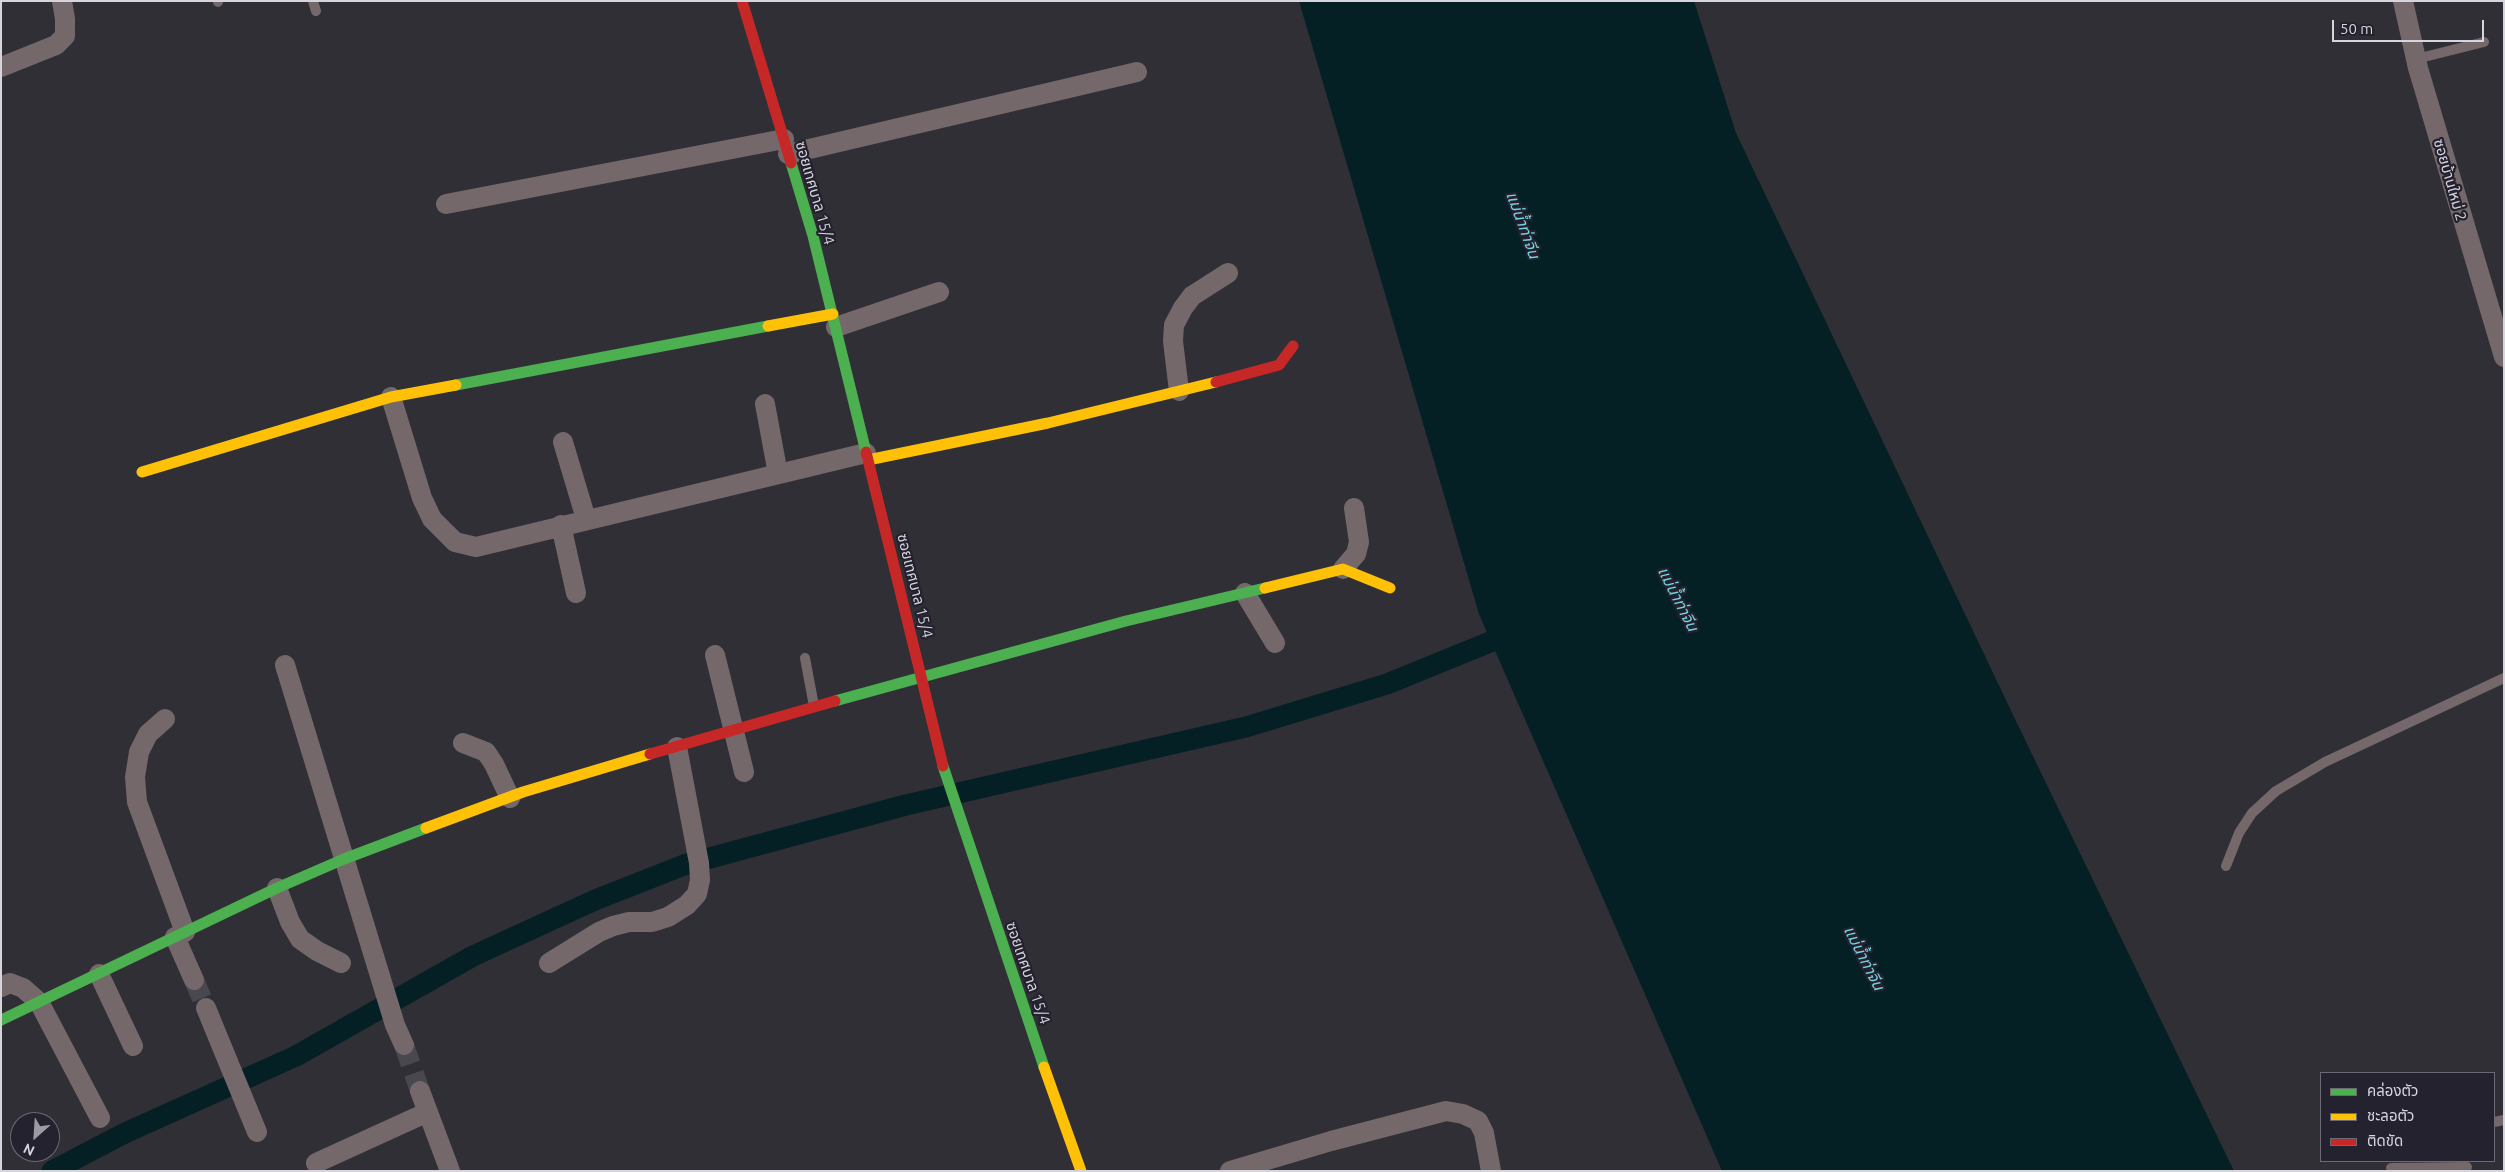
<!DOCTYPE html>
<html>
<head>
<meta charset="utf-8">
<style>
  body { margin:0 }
  #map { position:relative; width:2505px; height:1172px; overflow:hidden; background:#302f36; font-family:Ubuntu,"Noto Sans Thai",sans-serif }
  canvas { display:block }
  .frame { position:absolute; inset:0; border:2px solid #d6d5de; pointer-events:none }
  .legend { position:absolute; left:2320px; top:1072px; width:175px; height:90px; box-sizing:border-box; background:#24222e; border:1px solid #6b6a74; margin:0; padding:6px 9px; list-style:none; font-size:15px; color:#d6d5de }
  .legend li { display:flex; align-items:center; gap:10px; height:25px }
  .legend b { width:25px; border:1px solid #6b6a74 }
  .north { position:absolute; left:10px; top:1112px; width:50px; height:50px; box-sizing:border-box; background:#24222e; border:1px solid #6b6a74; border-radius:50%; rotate:206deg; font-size:14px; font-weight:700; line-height:20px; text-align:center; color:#d6d5de }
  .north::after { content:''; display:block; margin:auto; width:18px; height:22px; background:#9c9ba3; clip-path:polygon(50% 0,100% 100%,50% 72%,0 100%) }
  .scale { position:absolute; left:2332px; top:20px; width:152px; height:22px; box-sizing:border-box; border:2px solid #d6d5de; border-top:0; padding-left:6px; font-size:15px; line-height:18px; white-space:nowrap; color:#d6d5de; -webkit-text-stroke:4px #24222e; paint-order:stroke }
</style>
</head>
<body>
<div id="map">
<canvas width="2505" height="1172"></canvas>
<div class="frame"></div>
<ul class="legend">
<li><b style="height:6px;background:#4caf50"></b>คล่องตัว</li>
<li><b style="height:6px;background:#ffc107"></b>ชะลอตัว</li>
<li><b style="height:6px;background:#c62828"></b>ติดขัด</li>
</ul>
<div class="north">N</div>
<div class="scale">50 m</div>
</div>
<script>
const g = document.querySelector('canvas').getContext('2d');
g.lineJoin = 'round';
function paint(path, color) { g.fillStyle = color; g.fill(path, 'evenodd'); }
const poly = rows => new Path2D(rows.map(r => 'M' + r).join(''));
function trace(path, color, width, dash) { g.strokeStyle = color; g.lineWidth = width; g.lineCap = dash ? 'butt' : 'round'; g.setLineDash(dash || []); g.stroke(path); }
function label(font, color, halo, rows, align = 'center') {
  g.font = font + ' Ubuntu,"Noto Sans Thai",sans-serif'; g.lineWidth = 4.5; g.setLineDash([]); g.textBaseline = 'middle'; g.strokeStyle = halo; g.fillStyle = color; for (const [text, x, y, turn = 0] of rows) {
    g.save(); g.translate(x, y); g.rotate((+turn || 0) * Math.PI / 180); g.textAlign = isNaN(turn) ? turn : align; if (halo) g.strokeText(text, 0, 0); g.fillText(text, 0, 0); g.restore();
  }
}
const water = poly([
  [1299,1,1694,1,1736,133,2015,719,2234,1171,1722,1171,1479,614]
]);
const canal = poly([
  [52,1171,125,1133,296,1056,473,956,595,900,684,865,906,805,1246,727,1387,684,1517,631]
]);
const streetTunnel = poly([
  [194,980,206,1008],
  [404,1045,420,1091]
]);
const lane = poly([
  [218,1,218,2],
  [313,1,316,11],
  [2416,59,2484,42],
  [805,658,814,706],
  [2226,866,2239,833,2252,813,2276,791,2325,762,2504,678],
  [2494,1122,2504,1120],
  [2391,1168,2467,1167]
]);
const street = poly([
  [2403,1,2418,68,2504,357],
  [1,67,56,45,65,36,65,19,62,1],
  [788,154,1137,72],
  [446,204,784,139],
  [836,327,939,292],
  [1179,391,1173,341,1174,325,1183,308,1192,296,1228,273],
  [391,397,422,498,432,519,455,542,476,547,866,453],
  [765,404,778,474],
  [563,442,586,519],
  [561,525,576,593],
  [1343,569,1356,554,1359,542,1354,508],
  [1245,593,1275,643],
  [715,655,744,772],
  [285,665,395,1025,404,1045],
  [165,719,148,734,139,752,135,777,137,802,185,932],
  [463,743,486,752,494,764,510,798],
  [277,888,290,922,300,939,317,951,341,963],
  [175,937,194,980],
  [549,963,599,932,613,926,629,922,652,922,668,917,687,905,697,894,700,880,699,863,677,747],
  [99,974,133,1046],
  [1,987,10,983,23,988,39,1002,100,1118],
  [206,1008,257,1132],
  [420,1091,450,1171],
  [316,1163,428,1112],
  [1230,1171,1331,1141,1446,1111,1463,1114,1478,1121,1484,1133,1491,1171]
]);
const fast = poly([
  [791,163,813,236,866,452],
  [456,385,768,326],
  [835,701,1126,621,1265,588],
  [943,766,1044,1067],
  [1,1020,277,888,344,859,426,828]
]);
const slow = poly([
  [768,326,833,314],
  [868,460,1048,423,1216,382],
  [142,472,391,397,456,385],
  [1265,588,1343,569,1390,588],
  [426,828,523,792,650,754],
  [1044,1067,1081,1171]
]);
const jam = poly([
  [742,1,791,163],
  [1216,382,1279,365,1293,346],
  [866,452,943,766],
  [650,754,835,701]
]);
const streetNames = [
  ["ซอยบ้านใหม่ 2",2450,180,74],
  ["ซอยเทศบาล 15/4",815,193,74],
  ["ซอยเทศบาล 15/4",915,586,76],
  ["ซอยเทศบาล 15/4",1028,973,71]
];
const waterNames = [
  ["แม่น้ำท่าจีน",1523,225,70],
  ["แม่น้ำท่าจีน",1678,599,63],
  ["แม่น้ำท่าจีน",1864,958,63]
];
paint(water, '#052025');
trace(canal, '#052025', 21);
trace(streetTunnel, '#49484f', 20, [20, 10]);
trace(lane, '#74686a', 10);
trace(street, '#74686a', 20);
trace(fast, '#4caf50', 11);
trace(slow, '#ffc107', 11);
trace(jam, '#c62828', 11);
label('15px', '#d6d5de', '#24222e', streetNames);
label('italic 16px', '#75d2e1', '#24222e', waterNames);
</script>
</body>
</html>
